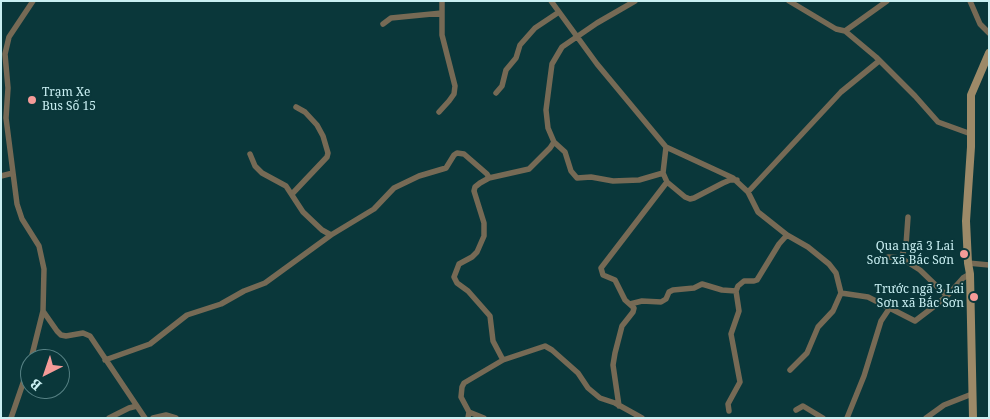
<!DOCTYPE html>
<html>
<head>
<meta charset="utf-8">
<style>
  body { margin:0 }
  #map { position:relative; width:990px; height:419px; overflow:hidden; background:#0a373a; font-family:"Noto Serif",serif }
  canvas { display:block }
  .frame { position:absolute; inset:0; border:2px solid #c9eff2; pointer-events:none }
  .north { position:absolute; left:20px; top:349px; width:50px; height:50px; box-sizing:border-box; background:#0a373a; border:1px solid #568184; border-radius:50%; rotate:221deg; font-size:14px; font-weight:700; line-height:20px; text-align:center; color:#c9eff2 }
  .north::after { content:''; display:block; margin:auto; width:18px; height:22px; background:#f59b98; clip-path:polygon(50% 0,100% 100%,50% 72%,0 100%) }
</style>
</head>
<body>
<div id="map">
<canvas width="990" height="419"></canvas>
<div class="frame"></div>
<div class="north">B</div>
</div>
<script>
const g = document.querySelector('canvas').getContext('2d');
g.lineJoin = 'round';
const poly = rows => new Path2D(rows.map(r => 'M' + r).join(''));
function trace(path, color, width, dash) { g.strokeStyle = color; g.lineWidth = width; g.lineCap = dash ? 'butt' : 'round'; g.setLineDash(dash || []); g.stroke(path); }
function label(font, color, halo, rows, align = 'center') {
  g.font = font + ' "Noto Serif",serif'; g.lineWidth = 4; g.setLineDash([]); g.textBaseline = 'middle'; g.strokeStyle = halo; g.fillStyle = color; for (const [text, x, y, turn = 0] of rows) {
    g.save(); g.translate(x, y); g.rotate((+turn || 0) * Math.PI / 180); g.textAlign = isNaN(turn) ? turn : align; if (halo) g.strokeText(text, 0, 0); g.fillText(text, 0, 0); g.restore();
  }
}
const street = poly([
  [551,1,597,64,666,147,733,178,748,192,758,212,787,235],
  [635,1,597,23,562,47,552,64,550,79,546,110,548,128,554,142,565,152,571,171,577,178,591,177,613,181,639,180,663,173],
  [789,1,836,29,845,31],
  [887,1,845,31,876,57,915,96,938,122,971,134],
  [970,1,980,24,989,33],
  [383,24,391,18,442,13],
  [496,93,502,86,506,70,516,58,520,45,535,28,559,12],
  [439,112,449,101,454,94,455,86,442,35,442,1],
  [666,147,663,173,667,182,685,197,690,199,694,198,723,183,730,180,737,180],
  [250,154,255,166,262,173,286,186,303,212,322,230,331,235],
  [1,176,13,173],
  [489,178,480,183,475,187,474,191,484,223,484,236,477,252,472,257,459,264,454,277,457,283,468,291,490,316,493,341,503,360],
  [748,192,841,92,879,61],
  [292,194,327,157,328,153,323,136,317,125,305,112,296,107],
  [888,257,901,258,920,270,947,296],
  [901,258,906,245,908,217],
  [968,263,989,265],
  [630,304,642,301,661,302,666,299,669,292,673,290,694,288,702,284,722,290,736,291],
  [43,311,57,331,61,335,66,336,83,333,90,336,145,418],
  [31,359,43,311,44,269,39,246,22,219,17,204,6,118,8,88,5,54,9,37,33,1],
  [105,360,150,344,187,315,221,304,244,291,265,283,331,235,374,209,394,188,419,176,446,168,454,155,457,153,464,154,487,174,489,178,529,169,550,148,554,142],
  [790,370,807,353,818,327,833,311,841,293],
  [619,406,613,365,615,353,622,326,633,312,634,308,625,300,615,280,603,275,601,268,667,182],
  [796,410,803,406,823,418],
  [729,411,728,404,740,382,731,334,739,311,736,291,738,286,744,281,754,281,757,280,779,244,787,235,808,247,829,264,836,273,841,293,868,297,915,321,932,308,947,296,963,278,970,274],
  [469,412,484,418],
  [11,418,30,363],
  [109,418,129,408,137,406],
  [153,418,166,415,176,418],
  [468,418,469,412,461,397,462,387,464,383,503,360,545,346,552,350,578,373,588,388,600,398,615,403,642,418],
  [847,418,864,376,881,321,889,309],
  [926,418,944,405,972,394]
]);
const secondary = poly([
  [973,418,970,274,968,263,966,221,971,147,971,95,989,53]
]);
const markers = [
  [32,100,5,"#f59b98"],
  [964,254,5,"#f59b98"],
  [974,297,5,"#f59b98"]
];
const poiNames = [
  ["Trạm Xe",42,93,"left"],
  ["Bus Số 15",42,107,"left"],
  ["Qua ngã 3 Lai",954,247],
  ["Sơn xã Bắc Sơn",954,261],
  ["Trước ngã 3 Lai",964,290],
  ["Sơn xã Bắc Sơn",964,304]
];
trace(street, '#766a55', 5.5);
trace(secondary, '#9d8a68', 8);
for (const [x, y, r, color] of markers) { const dot = new Path2D(); dot.arc(x, y, r, 0, 2 * Math.PI); g.fillStyle = color; g.fill(dot); trace(dot, '#0a373a', 2); }
label('12px', '#c9eff2', '#0a373a', poiNames, 'right');
</script>
</body>
</html>
